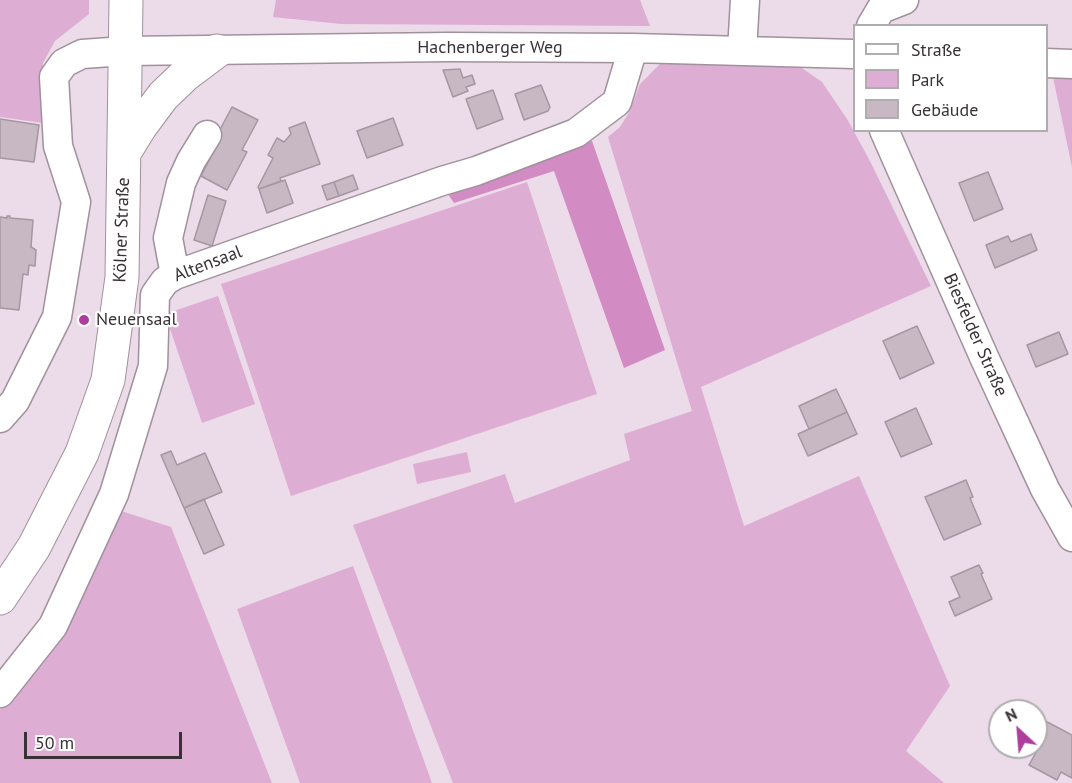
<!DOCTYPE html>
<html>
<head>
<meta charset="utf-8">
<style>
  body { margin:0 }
  #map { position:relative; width:1072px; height:783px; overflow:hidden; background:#ecdbe8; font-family:"PT Sans",sans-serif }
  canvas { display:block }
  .legend { position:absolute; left:853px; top:24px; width:195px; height:108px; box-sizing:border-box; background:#fff; border:2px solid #afadaf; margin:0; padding:8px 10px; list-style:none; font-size:18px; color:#383237 }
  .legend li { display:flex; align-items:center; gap:12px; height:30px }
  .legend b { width:30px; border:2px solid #afadaf }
  .north { position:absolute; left:988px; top:699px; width:60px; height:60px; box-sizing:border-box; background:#fff; border:2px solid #afadaf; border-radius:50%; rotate:334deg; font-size:16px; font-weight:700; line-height:24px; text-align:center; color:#383237 }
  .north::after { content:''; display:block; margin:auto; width:21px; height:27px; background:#ad3e9b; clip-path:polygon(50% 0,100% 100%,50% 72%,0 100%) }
  .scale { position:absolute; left:24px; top:732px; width:158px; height:27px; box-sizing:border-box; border:3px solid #383237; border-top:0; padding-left:8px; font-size:18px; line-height:21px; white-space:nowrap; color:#383237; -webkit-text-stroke:4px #fff; paint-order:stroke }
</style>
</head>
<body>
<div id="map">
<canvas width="1072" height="783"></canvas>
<ul class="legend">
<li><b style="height:8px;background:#fff"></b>Straße</li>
<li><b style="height:16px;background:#deadd3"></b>Park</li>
<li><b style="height:16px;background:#c8b8c4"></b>Gebäude</li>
</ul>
<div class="north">N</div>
<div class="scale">50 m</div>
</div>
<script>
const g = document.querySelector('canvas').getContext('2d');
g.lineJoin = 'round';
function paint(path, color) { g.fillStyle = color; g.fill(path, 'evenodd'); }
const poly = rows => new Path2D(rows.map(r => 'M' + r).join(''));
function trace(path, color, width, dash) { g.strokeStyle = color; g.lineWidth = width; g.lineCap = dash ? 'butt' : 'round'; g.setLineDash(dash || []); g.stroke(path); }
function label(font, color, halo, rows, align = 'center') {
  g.font = font + ' "PT Sans",sans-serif'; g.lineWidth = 4.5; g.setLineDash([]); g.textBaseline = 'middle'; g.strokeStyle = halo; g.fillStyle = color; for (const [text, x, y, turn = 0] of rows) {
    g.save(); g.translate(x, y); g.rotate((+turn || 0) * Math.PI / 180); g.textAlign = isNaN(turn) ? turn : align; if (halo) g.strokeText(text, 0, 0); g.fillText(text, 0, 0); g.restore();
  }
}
const green = poly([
  [0,0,89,0,89,14,55,41,43,63,43,123,0,117],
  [276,0,640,0,650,26,341,24,273,17],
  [705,60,799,66,822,82,847,119,870,161,931,286,701,387,744,526,859,476,950,686,906,751,944,783,453,783,353,525,505,474,515,503,630,460,624,434,692,411,608,137,620,127,630,111,640,84,660,64],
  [1053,77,1072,78,1072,167],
  [527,182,597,394,291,496,221,284],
  [218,296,255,404,202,423,165,314],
  [467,452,471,472,417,484,413,464],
  [118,510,171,527,272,783,0,783,0,710,37,660],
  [353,566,392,672,432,783,300,783,237,609]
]);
const forest = poly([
  [592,141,665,350,624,368,554,171,454,203,443,187,567,145]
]);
const building = poly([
  [460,69,463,78,472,75,475,84,466,87,468,91,453,97,443,70,460,69],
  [541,85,550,107,548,111,524,120,515,94,541,85],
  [493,90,503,119,477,129,466,99,493,90],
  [232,107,258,120,242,150,247,152,227,190,201,176,216,147,216,137,232,107],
  [393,118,403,145,367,158,357,131,393,118],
  [0,119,39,125,34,162,0,158,0,119],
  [305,122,320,164,280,178,281,181,259,189,258,187,273,158,268,155,277,138,284,142,291,134,289,128,305,122],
  [988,172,1003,209,974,221,959,183,988,172],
  [353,175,358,189,339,196,334,182,353,175],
  [285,180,293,203,267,213,259,189,285,180],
  [334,182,339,196,327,200,322,186,334,182],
  [208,195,226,201,212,246,194,240,208,195],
  [7,216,10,216,10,218,33,220,31,247,36,250,35,266,29,265,28,275,23,274,19,310,0,308,0,217,7,218,7,216],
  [1031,234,1037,250,995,268,986,245,1008,236,1011,242,1031,234],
  [917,326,934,363,900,379,883,341,917,326],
  [1059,332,1068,354,1036,367,1027,345,1059,332],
  [836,389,847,412,809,429,799,406,836,389],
  [916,408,932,444,901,457,885,422,916,408],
  [847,412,857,434,808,456,798,434,847,412],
  [171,451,177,465,205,453,222,492,184,508,161,455,171,451],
  [966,480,973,497,970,498,981,524,944,540,925,497,966,480],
  [204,499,224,545,204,554,184,508,204,499],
  [979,565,983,573,981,574,992,599,955,616,949,602,960,597,951,577,979,565],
  [1036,716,1072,735,1072,778,1061,772,1057,780,1029,765,1039,747,1036,746,1036,716]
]);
const minor = poly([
  [871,26,881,9,904,0],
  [742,51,745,0],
  [1046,63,1072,64],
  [884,130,984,357,1045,489,1072,537],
  [175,275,168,238,181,183,191,161,207,135],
  [0,418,15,401,57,317,76,202,58,146,54,77,64,63,82,54,125,51,448,47,633,48,854,54],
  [0,693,53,626,114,494,153,366,155,295,165,281,175,275,442,181,476,171,576,133,617,102,633,48]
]);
const major = poly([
  [124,153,140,127,163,96,185,75,217,51],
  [0,598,34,547,82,453,108,380,122,277,126,0]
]);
const markers = [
  [84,320,6,"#ad3e9b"]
];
const streetNames = [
  ["Hachenberger Weg",490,48],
  ["Kölner Straße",122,230,-88],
  ["Altensaal",208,264,-21],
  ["Biesfelder Straße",975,335,66]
];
const poiNames = [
  ["Neuensaal",96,320]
];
paint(green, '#deadd3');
paint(forest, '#d28bc3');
paint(building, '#c8b8c4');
trace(building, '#a596a1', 1.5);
trace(minor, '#a0919c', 31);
trace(major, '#a0919c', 35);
trace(minor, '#fff', 28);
trace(major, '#fff', 33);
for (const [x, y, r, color] of markers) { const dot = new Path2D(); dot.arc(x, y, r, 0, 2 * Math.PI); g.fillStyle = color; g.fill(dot); trace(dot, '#fff', 2); }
label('18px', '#383237', '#fff', streetNames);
label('18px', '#383237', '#fff', poiNames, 'left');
</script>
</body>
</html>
